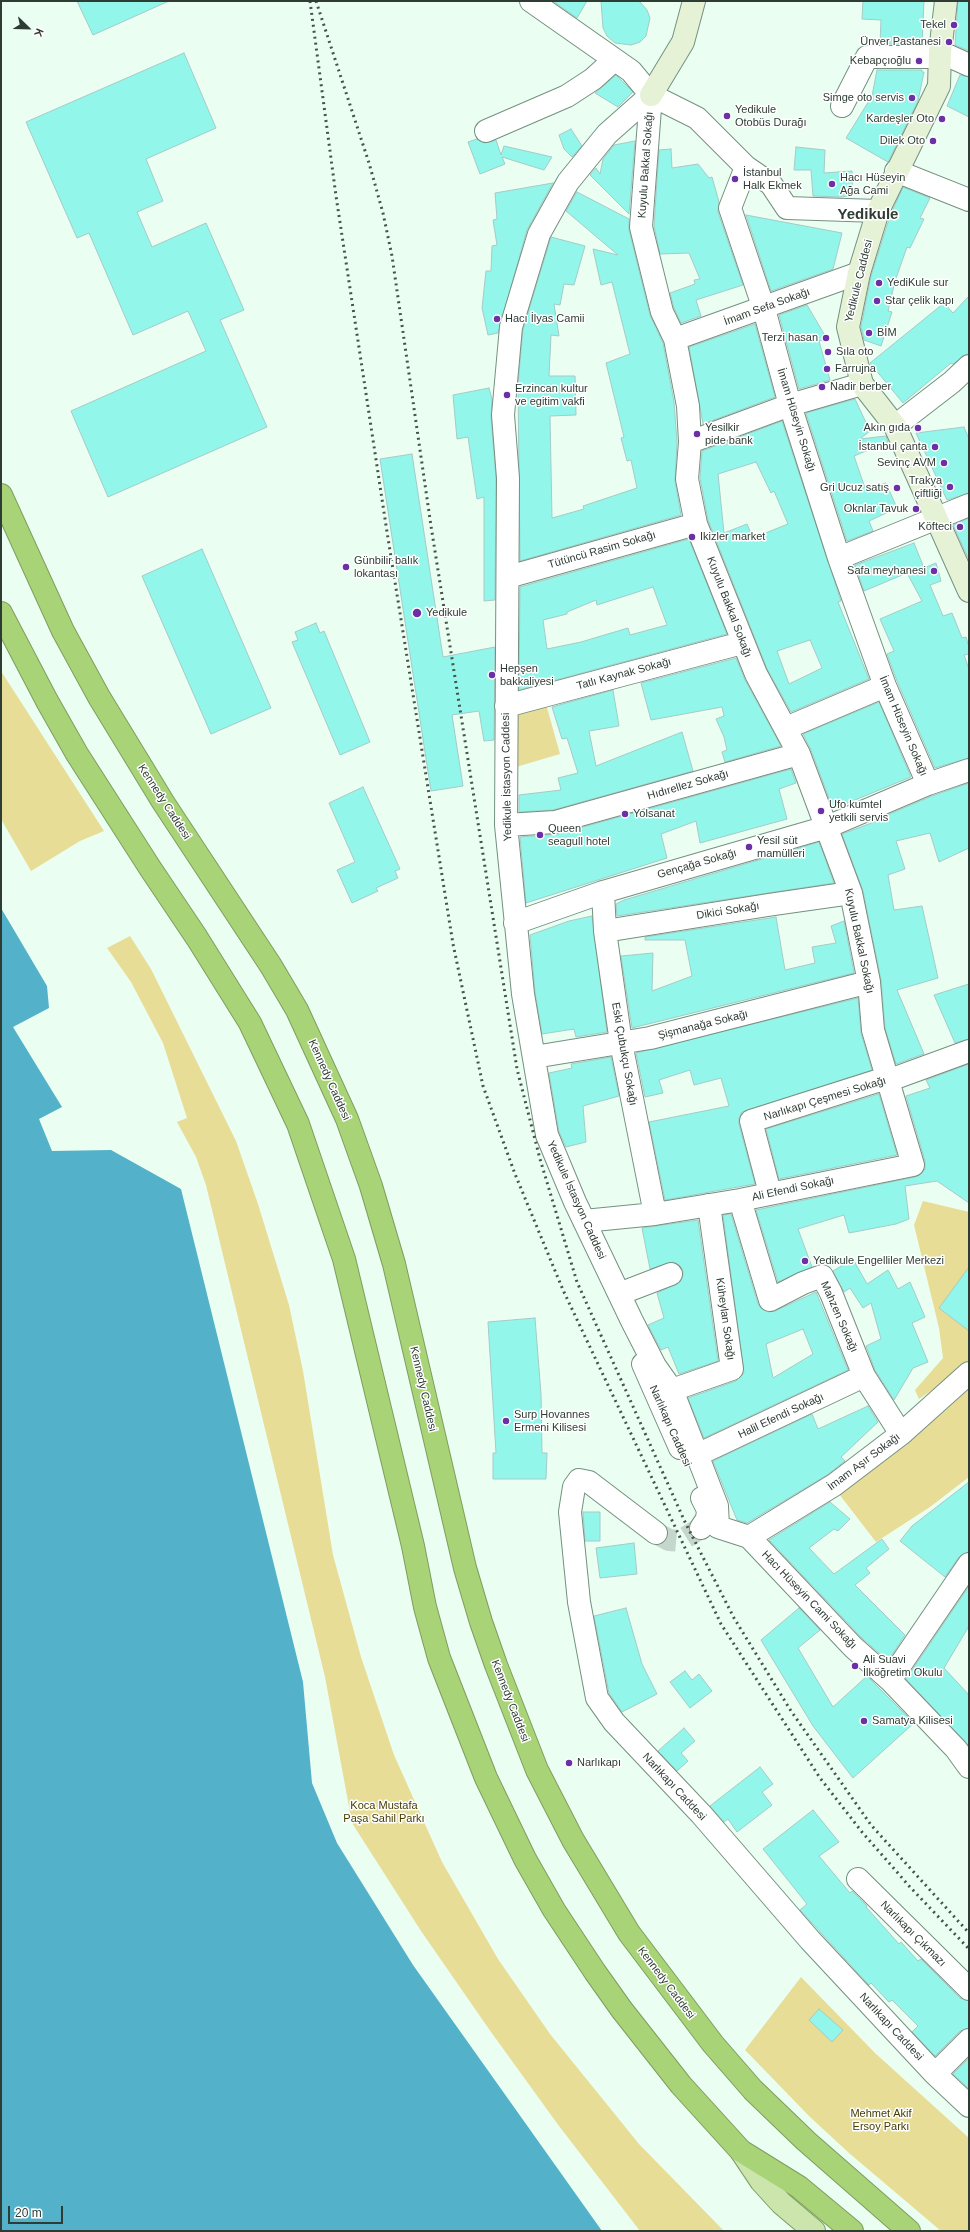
<!DOCTYPE html>
<html>
<head>
<meta charset="utf-8">
<style>
  body { margin:0 }
  #map { position:relative; width:970px; height:2232px; overflow:hidden; background:#ebfef2; font-family:Arial,sans-serif }
  canvas { display:block }
  .frame { position:absolute; inset:0; border:2px solid #2f3c34; pointer-events:none }
  .north { position:absolute; left:8px; top:8px; width:40px; height:40px; -webkit-text-stroke:3px #fff; paint-order:stroke; rotate:113deg; font-size:11px; font-weight:700; line-height:16px; text-align:center; color:#2f3c34 }
  .north::after { content:''; display:block; margin:auto; width:14px; height:18px; background:#2f3c34; clip-path:polygon(50% 0,100% 100%,50% 72%,0 100%) }
  .scale { position:absolute; left:8px; top:2206px; width:55px; height:18px; box-sizing:border-box; border:2px solid #2f3c34; border-top:0; padding-left:5px; font-size:12px; line-height:14px; white-space:nowrap; color:#2f3c34; -webkit-text-stroke:3px #fff; paint-order:stroke }
</style>
</head>
<body>
<div id="map">
<canvas width="970" height="2232"></canvas>
<div class="frame"></div>
<div class="north">K</div>
<div class="scale">20 m</div>
</div>
<script>
const g = document.querySelector('canvas').getContext('2d');
g.lineJoin = 'round';
function paint(path, color) { g.fillStyle = color; g.fill(path, 'evenodd'); }
const poly = rows => new Path2D(rows.map(r => 'M' + r).join(''));
function trace(path, color, width, dash) { g.strokeStyle = color; g.lineWidth = width; g.lineCap = dash ? 'butt' : 'round'; g.setLineDash(dash || []); g.stroke(path); }
function label(font, color, halo, rows, align = 'center') {
  g.font = font + ' Arial,sans-serif'; g.lineWidth = 3; g.setLineDash([]); g.textBaseline = 'middle'; g.strokeStyle = halo; g.fillStyle = color; for (const [text, x, y, turn = 0] of rows) {
    g.save(); g.translate(x, y); g.rotate((+turn || 0) * Math.PI / 180); g.textAlign = isNaN(turn) ? turn : align; if (halo) g.strokeText(text, 0, 0); g.fillText(text, 0, 0); g.restore();
  }
}
const green = poly([
  [1,671,104,831,80,841,31,871,1,819],
  [546,704,560,754,516,767,510,714],
  [130,936,151,969,236,1141,258,1204,289,1305,303,1371,333,1555,361,1657,394,1755,442,1862,498,1959,550,2034,639,2144,724,2231,640,2231,559,2126,491,2032,421,1931,352,1823,325,1677,206,1185,196,1157,177,1122,187,1118,163,1043,131,982,107,948],
  [923,1201,969,1212,969,1365,919,1399,915,1390,943,1358,939,1328,914,1225],
  [969,1383,969,1477,930,1507,876,1542,839,1494],
  [801,1977,875,2053,969,2138,969,2231,941,2231,849,2153,810,2117,745,2050]
]);
const water = poly([
  [1,908,47,986,49,1008,13,1027,62,1107,39,1119,52,1151,111,1150,181,1189,303,1682,312,1783,337,1843,413,1965,602,2231,1,2231]
]);
const building = poly([
  [77,1,169,1,93,35,77,1],
  [553,1,587,1,577,18,553,1],
  [601,1,638,1,641,3,647,10,650,18,646,36,640,42,631,45,615,43,607,36,603,28,601,1],
  [863,1,924,1,922,44,880,44,881,20,862,19,863,1],
  [958,1,969,1,969,51,955,45,958,1],
  [184,53,216,128,146,159,163,201,137,212,152,247,206,223,244,310,220,320,267,427,108,497,71,411,206,351,188,311,133,335,89,233,77,238,26,122,184,53],
  [877,70,922,70,922,72,924,72,918,101,888,162,846,138,872,96,877,70],
  [616,75,633,92,618,107,595,93,616,75],
  [960,75,969,77,969,117,947,106,960,75],
  [571,129,582,146,572,157,564,149,559,135,571,129],
  [477,139,485,143,496,140,501,155,504,146,552,157,544,170,502,157,505,164,480,174,468,142,477,139],
  [635,141,629,214,590,175,596,168,600,174,603,159,614,145,635,141],
  [796,147,825,150,824,173,852,171,853,195,841,197,813,196,811,170,794,170,796,147],
  [671,149,672,168,698,164,709,178,712,177,719,202,718,212,743,285,696,300,701,316,681,323,674,308,670,293,695,284,694,280,700,279,689,253,660,254,654,226,659,150,671,149],
  [553,183,527,230,498,333,488,335,482,308,486,271,491,271,492,246,497,245,493,220,497,219,495,193,553,183],
  [903,187,930,198,920,218,924,219,910,248,907,247,895,281,888,311,892,312,881,346,864,340,861,327,871,276,890,216,903,187],
  [577,192,629,219,629,230,650,315,663,343,674,402,677,442,675,481,681,515,520,561,518,384,523,329,551,237,585,246,574,285,564,284,560,305,554,304,559,336,551,335,549,376,575,376,576,415,550,416,552,518,584,509,583,506,637,488,631,460,627,461,621,438,624,437,606,363,630,354,612,282,601,285,593,249,618,255,566,211,577,192],
  [746,215,842,233,833,269,771,291,746,215],
  [969,296,969,353,953,364,951,363,903,403,870,363,944,303,953,313,969,296],
  [807,305,827,339,819,341,830,380,799,389,779,315,807,305],
  [755,324,775,397,703,424,689,347,755,324],
  [489,388,492,399,491,416,496,478,495,600,484,601,484,497,477,499,468,437,457,439,453,395,489,388],
  [855,399,870,431,860,439,886,436,888,442,854,456,865,488,886,483,897,508,869,521,873,531,847,541,806,413,855,399],
  [782,421,841,601,838,602,869,679,791,712,767,669,708,520,700,478,702,451,782,421],
  [756,462,771,493,774,491,788,524,753,538,747,524,724,533,718,474,756,462],
  [810,640,822,668,789,684,777,651,810,640],
  [964,427,969,439,969,493,947,500,916,433,964,427],
  [412,454,443,657,495,647,494,740,484,741,479,711,452,715,463,786,431,791,380,459,412,454],
  [969,518,969,560,953,525,969,518],
  [689,539,727,634,519,690,520,587,689,539],
  [653,587,667,625,630,635,628,628,581,642,547,649,543,620,567,614,567,612,596,600,597,605,653,587],
  [914,543,924,568,936,563,941,581,930,585,943,616,952,613,962,638,966,637,969,647,969,654,964,655,969,669,969,758,935,768,897,681,887,654,894,651,880,619,922,601,907,573,864,591,855,565,914,543],
  [202,549,271,708,211,734,142,576,202,549],
  [316,623,320,633,324,631,370,742,340,755,292,642,298,640,295,632,316,623],
  [736,658,745,680,781,746,725,762,722,752,727,750,724,737,716,719,724,716,722,707,651,720,641,683,736,658],
  [613,690,619,726,589,731,596,766,682,732,693,771,553,810,519,812,519,795,561,790,558,778,578,773,567,738,562,739,552,707,613,690],
  [879,702,911,777,833,809,811,750,803,734,879,702],
  [791,769,796,783,779,789,787,819,700,843,696,821,661,834,667,858,526,903,520,837,558,834,791,769],
  [969,783,969,848,939,862,930,833,896,841,905,869,888,875,894,910,922,906,938,978,897,990,924,1054,896,1064,885,1028,881,980,863,891,842,834,885,818,885,816,932,796,969,783],
  [363,787,400,869,395,871,398,878,376,888,378,891,352,903,337,870,355,862,329,803,363,787],
  [819,842,834,883,617,916,616,904,624,900,819,842],
  [592,916,607,1032,576,1037,574,1029,542,1034,535,992,530,935,569,921,592,916],
  [776,917,785,970,815,963,812,947,836,943,831,926,844,921,854,973,632,1028,621,956,653,953,652,991,692,976,685,940,645,940,645,937,776,917],
  [969,984,969,1039,955,1043,934,995,969,984],
  [858,998,861,1033,872,1070,742,1112,739,1118,739,1124,755,1184,665,1200,649,1122,729,1106,721,1078,694,1085,690,1070,659,1080,663,1093,645,1097,636,1053,858,998],
  [611,1057,619,1096,583,1106,586,1142,566,1147,559,1132,549,1073,572,1068,571,1064,611,1057],
  [969,1064,969,1203,937,1181,905,1186,909,1219,896,1224,849,1233,844,1215,798,1229,812,1267,778,1282,756,1210,915,1177,921,1174,925,1169,925,1161,906,1096,930,1088,926,1080,969,1064],
  [879,1094,897,1155,779,1179,766,1129,879,1094],
  [731,1214,758,1304,762,1309,768,1312,775,1311,816,1292,848,1370,704,1438,688,1398,736,1381,744,1373,723,1215,731,1214],
  [803,1329,813,1354,773,1378,766,1344,803,1329],
  [698,1220,718,1361,679,1374,668,1347,661,1350,648,1325,664,1318,657,1293,680,1282,683,1276,683,1270,679,1265,673,1262,650,1269,642,1228,698,1220],
  [853,1259,867,1284,888,1270,898,1289,910,1282,925,1317,912,1323,928,1362,913,1368,894,1400,875,1370,866,1346,881,1339,871,1303,863,1308,850,1288,844,1292,833,1271,853,1259],
  [969,1267,969,1331,939,1308,969,1267],
  [535,1318,541,1394,542,1453,547,1453,546,1479,493,1479,493,1453,496,1453,488,1322,535,1318],
  [868,1406,878,1422,841,1457,845,1461,827,1475,747,1523,737,1520,713,1461,812,1414,818,1429,868,1406],
  [969,1482,969,1552,959,1557,945,1577,900,1541,912,1526,969,1482],
  [830,1502,850,1519,838,1531,834,1529,809,1548,834,1574,882,1539,889,1549,866,1568,870,1573,855,1585,905,1635,888,1661,862,1638,769,1540,830,1502],
  [583,1512,600,1512,600,1541,585,1541,583,1512],
  [634,1543,637,1574,600,1578,596,1548,634,1543],
  [969,1586,969,1626,944,1668,969,1695,969,1746,906,1679,969,1586],
  [626,1608,642,1664,657,1694,622,1712,609,1693,594,1616,626,1608],
  [799,1608,820,1630,798,1648,833,1707,867,1676,914,1723,853,1778,813,1726,761,1640,799,1608],
  [685,1671,692,1680,699,1674,712,1691,690,1708,670,1682,685,1671],
  [684,1728,695,1741,681,1753,688,1761,677,1771,658,1751,684,1728],
  [760,1767,773,1784,762,1792,772,1805,737,1832,728,1819,724,1822,710,1806,760,1767],
  [813,1810,839,1842,819,1856,850,1893,852,1891,867,1906,866,1907,899,1944,901,1942,918,1961,921,1959,960,1998,969,2001,969,2028,960,2031,935,2056,912,2032,918,2026,892,2000,889,2002,871,1983,869,1985,800,1910,807,1904,763,1849,813,1810],
  [819,2009,843,2030,832,2042,809,2020,819,2009],
  [969,2058,969,2089,953,2074,969,2058]
]);
const streetTunnel = poly([
  [656,1533,669,1540,680,1541,701,1528]
]);
const street = poly([
  [531,1,631,71,651,95,697,118,746,167,771,184,787,208,878,211],
  [940,52,969,65],
  [651,95,607,134,568,182,539,234,511,327,503,415,508,478,506,825,523,994,547,1135,575,1202,632,1321,655,1366,672,1390,717,1506,718,1527,749,1537,853,1647,890,1680,956,1749,969,1767],
  [842,106,867,57,940,57],
  [486,131,567,96,593,79,614,60],
  [746,167,730,208,764,309,790,405,839,558,885,686,928,784],
  [896,171,969,200],
  [675,339,859,273],
  [895,426,952,382,969,366],
  [690,442,790,405,862,384],
  [839,558,969,505],
  [508,577,696,524],
  [506,706,742,643],
  [786,728,885,686],
  [506,825,555,822,799,754],
  [603,892,605,931,621,1043,655,1214],
  [515,923,603,892,827,827,928,784,969,770],
  [605,931,768,905,851,893],
  [534,1057,650,1038,869,982],
  [770,1193,751,1121,877,1081,887,1081,969,1051],
  [740,1200,770,1300,803,1283,822,1276,831,1293,864,1376,901,1434],
  [584,1221,655,1214,740,1200,913,1165,873,1030,869,982,851,893,799,754,756,674,696,524,687,479,690,442,688,406,675,339,662,312,641,227,651,95],
  [619,1294,671,1274],
  [643,1364,680,1448],
  [672,1390,732,1369,709,1205],
  [697,1455,864,1376],
  [701,1528,707,1519,708,1510,702,1498],
  [656,1533,589,1482,579,1480,574,1487,570,1512,579,1602,597,1698,614,1722,701,1814,810,1940,935,2074,969,2106],
  [749,1537,834,1485,901,1434,969,1373],
  [890,1680,969,1564],
  [858,1879,969,1989],
  [935,2074,969,2040]
]);
const secondary = poly([
  [946,1,940,52,939,86,878,211,859,273,848,327,862,384,895,426,969,591],
  [651,95,683,42,694,1]
]);
const primary = poly([
  [741,2151,761,2181,781,2203,814,2231]
]);
const highway = poly([
  [1,495,63,631,99,697,163,802,271,966,297,1010,347,1119,371,1186,394,1264,465,1568,481,1622,496,1665,537,1770,573,1840,629,1933,713,2044,753,2090,806,2141,909,2231],
  [1,613,47,701,77,754,150,868,197,938,250,1023,298,1124,344,1259,413,1546,425,1607,439,1658,486,1778,525,1859,554,1910,595,1972,622,2010,681,2085,741,2151,799,2187,852,2231]
]);
const rail = poly([
  [310,1,336,196,387,532,453,944,483,1086,515,1174,563,1290,721,1624,820,1778,862,1832,910,1887,969,1949],
  [316,1,369,163,383,213,392,256,431,526,517,1069,540,1159,577,1282,685,1522,734,1618,791,1711,871,1825,969,1933]
]);
const markers = [
  [954,25,4,"#6b30a6"],
  [949,42,4,"#6b30a6"],
  [919,61,4,"#6b30a6"],
  [912,98,4,"#6b30a6"],
  [727,116,4,"#6b30a6"],
  [942,119,4,"#6b30a6"],
  [933,141,4,"#6b30a6"],
  [735,179,4,"#6b30a6"],
  [832,184,4,"#6b30a6"],
  [879,283,4,"#6b30a6"],
  [877,301,4,"#6b30a6"],
  [497,319,4,"#6b30a6"],
  [869,333,4,"#6b30a6"],
  [826,338,4,"#6b30a6"],
  [828,352,4,"#6b30a6"],
  [827,369,4,"#6b30a6"],
  [822,387,4,"#6b30a6"],
  [507,395,4,"#6b30a6"],
  [918,428,4,"#6b30a6"],
  [697,434,4,"#6b30a6"],
  [935,447,4,"#6b30a6"],
  [944,463,4,"#6b30a6"],
  [950,487,4,"#6b30a6"],
  [897,488,4,"#6b30a6"],
  [916,509,4,"#6b30a6"],
  [960,527,4,"#6b30a6"],
  [692,537,4,"#6b30a6"],
  [346,567,4,"#6b30a6"],
  [934,571,4,"#6b30a6"],
  [417,613,5,"#6b30a6"],
  [492,675,4,"#6b30a6"],
  [821,811,4,"#6b30a6"],
  [625,814,4,"#6b30a6"],
  [540,835,4,"#6b30a6"],
  [749,847,4,"#6b30a6"],
  [805,1261,4,"#6b30a6"],
  [506,1421,4,"#6b30a6"],
  [855,1666,4,"#6b30a6"],
  [864,1721,4,"#6b30a6"],
  [569,1763,4,"#6b30a6"]
];
const poiNames = [
  ["Tekel",946,25,"right"],
  ["Ünver Pastanesi",941,42,"right"],
  ["Kebapçıoğlu",911,61,"right"],
  ["Simge oto servis",904,98,"right"],
  ["Yedikule",735,110],
  ["Otobüs Durağı",735,123],
  ["Kardeşler Oto",934,119,"right"],
  ["Dilek Oto",925,141,"right"],
  ["İstanbul",743,173],
  ["Halk Ekmek",743,186],
  ["Hacı Hüseyin",840,178],
  ["Ağa Cami",840,191],
  ["YediKule sur",887,283],
  ["Star çelik kapı",885,301],
  ["Hacı İlyas Camii",505,319],
  ["BİM",877,333],
  ["Terzi hasan",818,338,"right"],
  ["Sıla oto",836,352],
  ["Farrujna",835,369],
  ["Nadir berber",830,387],
  ["Erzincan kultur",515,389],
  ["ve egitim vakfi",515,402],
  ["Yesilkir",705,428],
  ["pide bank",705,441],
  ["Akın gıda",910,428,"right"],
  ["İstanbul çanta",927,447,"right"],
  ["Sevinç AVM",936,463,"right"],
  ["Trakya",942,481,"right"],
  ["çiftliği",942,494,"right"],
  ["Gri Ucuz satış",889,488,"right"],
  ["Oknlar Tavuk",908,509,"right"],
  ["Köfteci",952,527,"right"],
  ["Ikizler market",700,537],
  ["Günbilir balık",354,561],
  ["lokantası",354,574],
  ["Safa meyhanesi",926,571,"right"],
  ["Yedikule",426,613],
  ["Hepşen",500,669],
  ["bakkaliyesi",500,682],
  ["Ufo kumtel",829,805],
  ["yetkili servis",829,818],
  ["Yolsanat",633,814],
  ["Queen",548,829],
  ["seagull hotel",548,842],
  ["Yesil süt",757,841],
  ["mamülleri",757,854],
  ["Yedikule Engelliler Merkezi",813,1261],
  ["Surp Hovannes",514,1415],
  ["Ermeni Kilisesi",514,1428],
  ["Ali Suavi",863,1660],
  ["İlköğretim Okulu",863,1673],
  ["Samatya Kilisesi",872,1721],
  ["Narlıkapı",577,1763]
];
const streetNames = [
  ["Kuyulu Bakkal Sokağı",646,165,-86],
  ["Yedikule Caddesi",859,281,-76],
  ["İmam Sefa Sokağı",767,307,-20],
  ["İmam Hüseyin Sokağı",796,420,73],
  ["Tütüncü Rasim Sokağı",602,550,-16],
  ["Kuyulu Bakkal Sokağı",729,607,69],
  ["Tatlı Kaynak Sokağı",624,674,-15],
  ["İmam Hüseyin Sokağı",903,726,67],
  ["Yedikule İstasyon Caddesi",507,777,-91],
  ["Hıdırellez Sokağı",688,785,-16],
  ["Kennedy Caddesi",164,802,57],
  ["Gençağa Sokağı",697,864,-16],
  ["Dikici Sokağı",728,911,-9],
  ["Kuyulu Bakkal Sokağı",859,941,78],
  ["Şişmanağa Sokağı",703,1025,-14],
  ["Eski Çubukçu Sokağı",624,1054,80],
  ["Kennedy Caddesi",329,1080,66],
  ["Narlıkapı Çeşmesi Sokağı",825,1099,-17],
  ["Ali Efendi Sokağı",793,1189,-12],
  ["Yedikule İstasyon Caddesi",576,1200,66],
  ["Mahzen Sokağı",839,1317,66],
  ["Küheylan Sokağı",725,1319,82],
  ["Kennedy Caddesi",423,1389,77],
  ["Halil Efendi Sokağı",781,1416,-25],
  ["Narlıkapı Caddesi",670,1426,66],
  ["İmam Aşır Sokağı",864,1462,-37],
  ["Hacı Hüseyin Cami Sokağı",809,1600,46],
  ["Kennedy Caddesi",510,1701,69],
  ["Narlıkapı Caddesi",674,1787,47],
  ["Narlıkapı Çıkmazı",913,1934,45],
  ["Kennedy Caddesi",666,1983,53],
  ["Narlıkapı Caddesi",891,2027,47]
];
const parkNames = [
  ["Koca Mustafa",384,1806],
  ["Paşa Sahil Parkı",384,1819],
  ["Mehmet Akif",881,2114],
  ["Ersoy Parkı",881,2127]
];
const districtNames = [
  ["Yedikule",868,215]
];
paint(green, '#e8dd97');
paint(water, '#53b2c9');
paint(building, '#92f6eb');
trace(building, '#a4cbc6', 1);
trace(streetTunnel, '#c5d7cc', 22, [22, 11]);
trace(street, '#749180', 24);
trace(secondary, '#749180', 24);
trace(primary, '#7e9e5f', 24);
trace(highway, '#7e9e5f', 24);
trace(street, '#fff', 22);
trace(secondary, '#e5f2d6', 22);
trace(primary, '#cbe5ad', 22);
trace(highway, '#a8d376', 22);
trace(rail, '#47544c', 3, [2, 4]);
for (const [x, y, r, color] of markers) { const dot = new Path2D(); dot.arc(x, y, r, 0, 2 * Math.PI); g.fillStyle = color; g.fill(dot); trace(dot, '#fff', 1.5); }
label('11px', '#2f3c34', '#fff', poiNames, 'left');
label('11px', '#2f3c34', '#fff', streetNames);
label('11px', '#453c00', '#fff', parkNames);
label('bold 15px', '#2f3c34', '#fff', districtNames);
</script>
</body>
</html>
